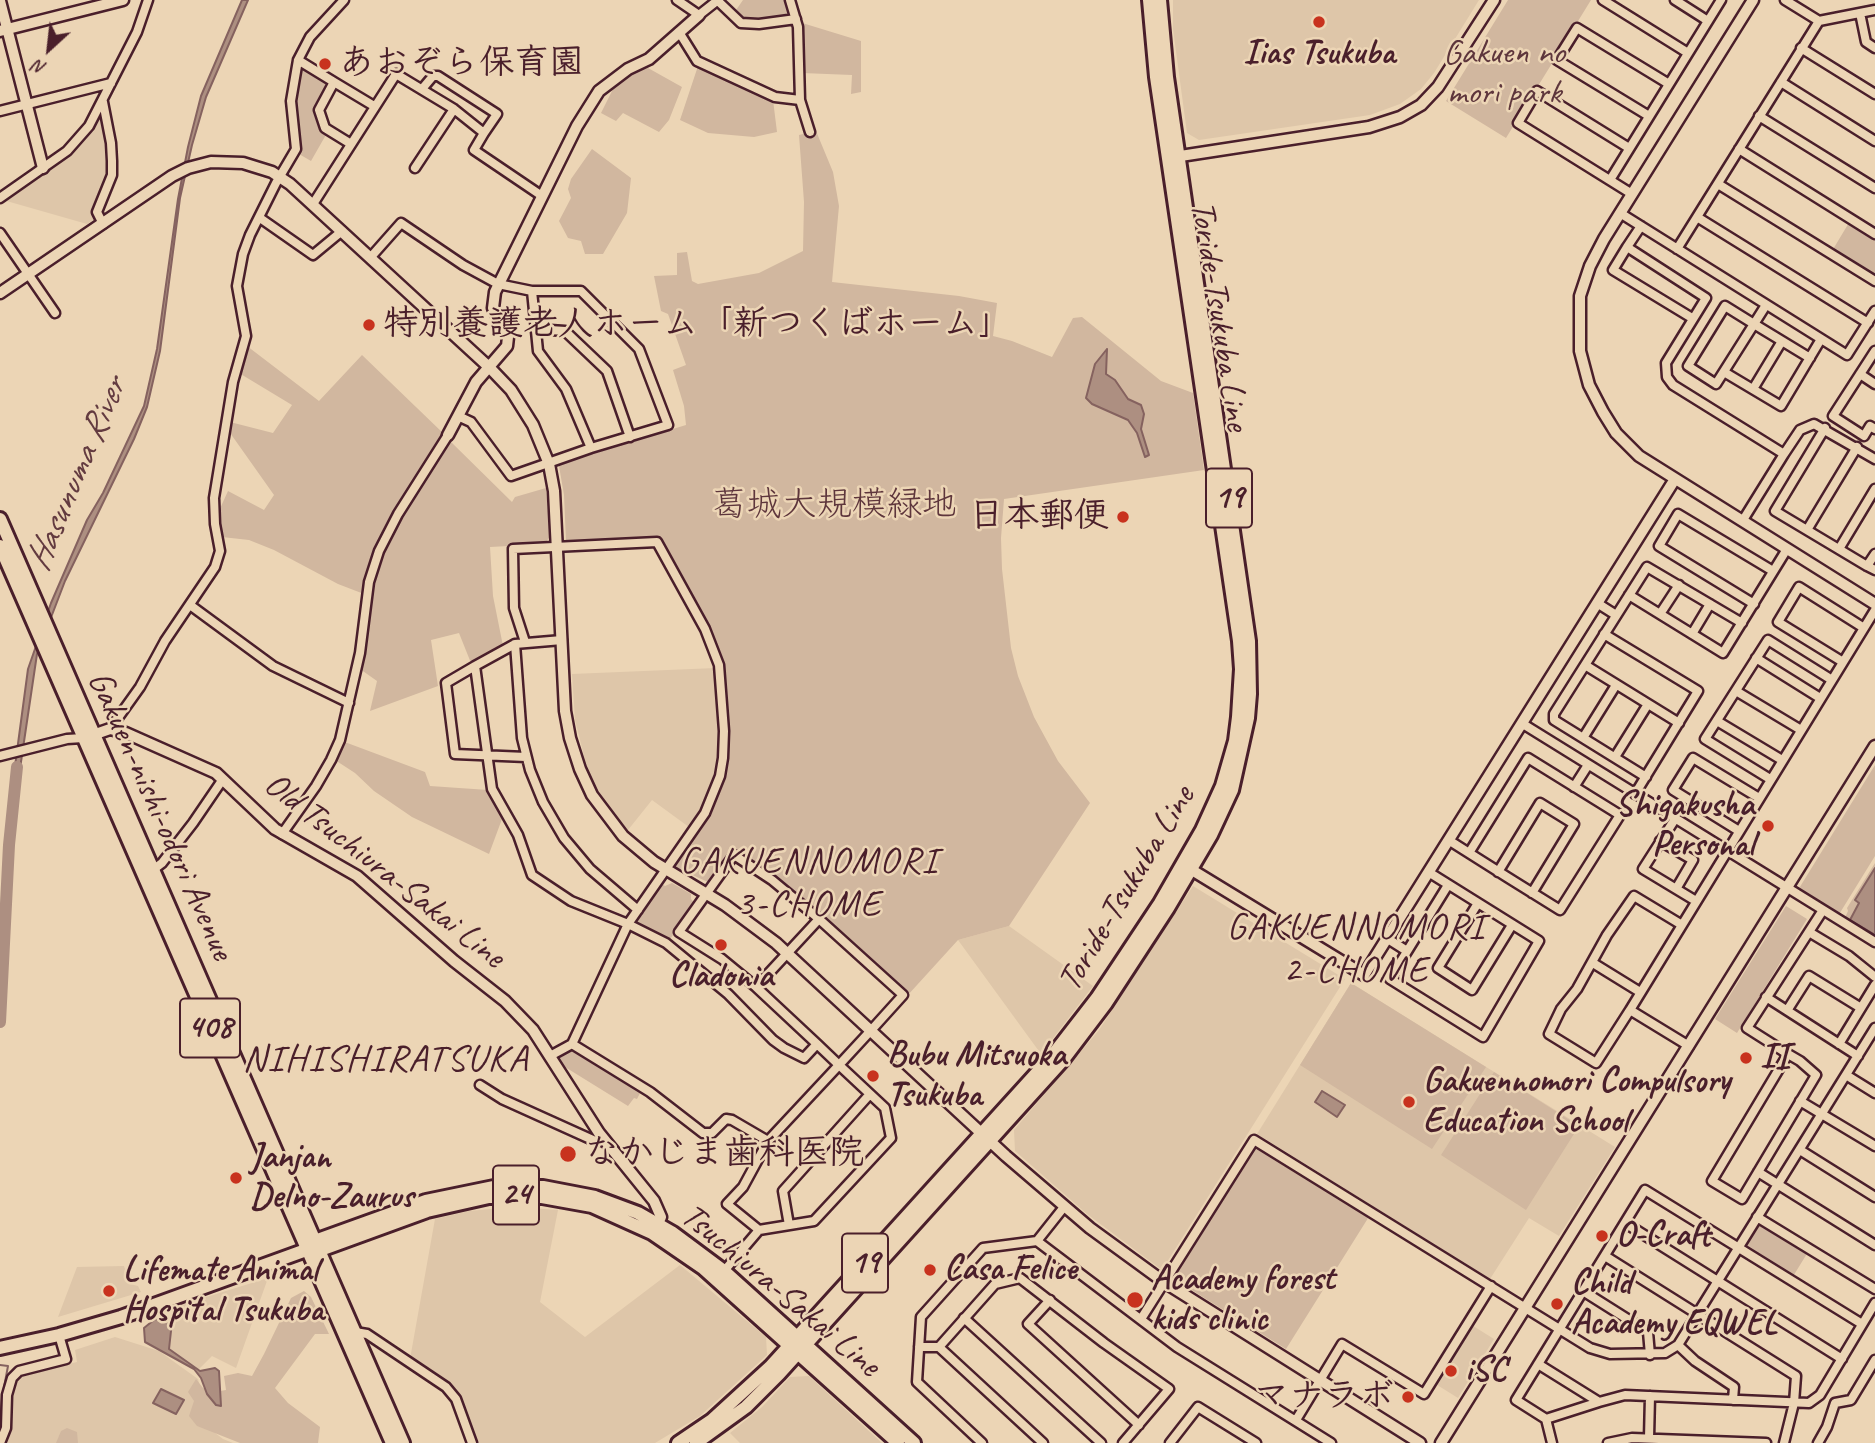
<!DOCTYPE html>
<html>
<head>
<meta charset="utf-8">
<style>
  body { margin:0 }
  #map { position:relative; width:1875px; height:1443px; overflow:hidden; background:#ecd5b5; font-family:Caveat,sans-serif }
  canvas { display:block }
  .north { position:absolute; left:14px; top:14px; width:70px; height:70px; -webkit-text-stroke:5px #ecd5b5; paint-order:stroke; rotate:207deg; font-size:19px; font-weight:700; line-height:28px; text-align:center; color:#4a1f2b }
  .north::after { content:''; display:block; margin:auto; width:24px; height:32px; background:#4a1f2b; clip-path:polygon(50% 0,100% 100%,50% 72%,0 100%) }
</style>
</head>
<body>
<div id="map">
<canvas width="1875" height="1443"></canvas>
<div class="north">N</div>
</div>
<script>
const g = document.querySelector('canvas').getContext('2d');
g.lineJoin = 'round';
function paint(path, color) { g.fillStyle = color; g.fill(path, 'evenodd'); }
const poly = rows => new Path2D(rows.map(r => 'M' + r).join(''));
function trace(path, color, width, dash) { g.strokeStyle = color; g.lineWidth = width; g.lineCap = dash ? 'butt' : 'round'; g.setLineDash(dash || []); g.stroke(path); }
function label(font, color, halo, rows, align = 'center') {
  g.font = font + ' Caveat,"Klee One",sans-serif'; g.lineWidth = 5; g.setLineDash([]); g.textBaseline = 'middle'; g.strokeStyle = halo; g.fillStyle = color; for (const [text, x, y, turn = 0] of rows) {
    g.save(); g.translate(x, y); g.rotate((+turn || 0) * Math.PI / 180); g.textAlign = isNaN(turn) ? turn : align; if (halo) g.strokeText(text, 0, 0); g.fillText(text, 0, 0); g.restore();
  }
}
const built = poly([
  [1173,0,1479,0,1434,73,1421,89,1400,104,1370,115,1199,140,1187,133,1173,29],
  [100,113,110,155,109,174,96,218,87,224,3,200,62,157],
  [716,668,720,709,719,759,702,813,693,830,652,800,628,830,608,806,593,781,585,760,575,720,572,674],
  [1193,886,1345,979,1162,1270,1087,1214,1015,1151,1014,1130,1099,1030],
  [1009,926,1093,986,1041,1054,958,940],
  [1351,983,1615,1147,1559,1236,1529,1218,1490,1279,1257,1134],
  [512,1207,558,1210,540,1302,585,1337,680,1265,766,1337,767,1355,700,1416,655,1443,474,1443,460,1400,410,1359,435,1219,469,1211],
  [124,1266,130,1284,138,1286,141,1292,58,1317,77,1267],
  [268,1278,236,1368,212,1356,198,1370,168,1349,174,1307],
  [1470,1324,1494,1339,1458,1398,1434,1383],
  [115,1337,159,1351,198,1379,210,1429,223,1439,233,1443,3,1443,11,1397,18,1376,77,1362,75,1350],
  [809,1376,882,1443,740,1443,730,1433,762,1407,790,1377]
]);
const green = poly([
  [743,0,785,0,789,16,760,20,741,19,734,13],
  [1508,0,1591,0,1506,138,1446,101],
  [799,22,861,41,861,92,851,94,852,75,802,73],
  [302,65,329,85,316,109,321,129,327,133,311,161,299,154,294,103,299,66],
  [698,66,773,100,777,132,754,137,708,133,680,120],
  [648,68,682,87,669,120,659,132,623,113,616,121,601,113,616,83,626,74],
  [816,131,833,172,839,206,832,282,959,296,997,303,993,336,1012,341,1052,357,1073,318,1082,317,1161,381,1193,393,1204,470,1004,499,1001,538,1002,569,1011,648,1018,676,1034,717,1058,761,1090,803,1009,926,958,940,907,996,808,905,775,878,734,851,710,883,675,867,707,817,726,763,722,668,689,592,659,538,566,541,564,495,559,466,561,463,686,425,684,406,673,370,686,365,668,314,661,311,654,276,677,275,677,253,687,252,692,281,698,284,759,273,803,251,804,202,799,135],
  [592,149,631,178,627,213,603,254,585,254,581,241,568,238,559,221,571,198,568,189,571,179],
  [1850,221,1875,237,1875,277,1832,251],
  [247,346,319,401,362,355,444,434,375,549,364,594,338,584,274,550,249,540,222,537,218,513,228,491,264,510,274,495,228,430,230,422,273,433,292,405,239,373],
  [449,440,512,502,515,497,546,488,550,536,545,544,490,547,493,596,503,646,471,663,459,633,431,640,438,686,370,711,377,681,360,669,366,643,370,595,380,554],
  [342,741,425,772,430,786,488,790,502,819,489,854,412,817,374,791,355,773,335,760],
  [1875,765,1875,856,1838,916,1798,890],
  [1875,863,1875,940,1844,920,1848,911,1847,908],
  [660,883,665,886,672,883,691,894,691,899,695,904,668,942,637,926,636,921,641,912],
  [1786,906,1807,919,1737,1033,1715,1019],
  [1351,983,1486,1067,1432,1149,1300,1065],
  [573,1048,642,1089,637,1099,634,1098,628,1106,565,1067,563,1070,555,1058],
  [1494,1072,1579,1126,1526,1210,1441,1155],
  [1256,1145,1370,1215,1286,1349,1174,1279,1172,1276],
  [1760,1222,1808,1252,1792,1278,1744,1248,1743,1246,1757,1223],
  [304,1291,311,1297,329,1334,315,1334,275,1388,288,1403,320,1427,318,1443,240,1443,197,1426,189,1416,194,1401,188,1392,196,1379,203,1388,214,1392,226,1390,224,1376,238,1373,252,1376,264,1354,291,1298],
  [67,1428,77,1432,78,1443,56,1443,61,1431]
]);
const water = poly([
  [242,0,248,0,206,97,192,145,180,198,160,351,147,407,134,439,65,581,37,654,18,782,13,781,28,669,51,603,87,520,103,493,144,406,157,349,178,199,188,147,201,96,242,0],
  [1107,349,1106,374,1115,380,1128,399,1141,405,1144,414,1141,429,1149,455,1145,457,1137,433,1128,420,1092,404,1086,398,1095,364,1107,349],
  [1875,868,1875,935,1850,920,1859,903,1855,900,1875,868],
  [1322,1091,1345,1105,1337,1117,1315,1102,1322,1091],
  [155,1319,172,1322,169,1349,200,1371,215,1368,219,1371,221,1406,216,1405,207,1394,201,1378,194,1369,145,1342,144,1328,155,1319],
  [161,1389,184,1400,176,1414,153,1403,161,1389]
]);
const stream = poly([
  [0,1365,8,1366,2,1398,0,1425]
]);
const river = poly([
  [0,1022,9,845,17,767]
]);
const minor = poly([
  [677,0,699,15,718,0],
  [717,0,741,23,759,24,796,19],
  [790,0,798,27,800,100,810,132],
  [1603,0,1688,53],
  [1675,0,1708,21],
  [1785,0,1819,21,1875,10],
  [1860,13,1866,42,1875,48],
  [679,32,697,61,775,97,800,100],
  [1801,48,1875,94],
  [298,60,334,82],
  [1781,82,1875,141],
  [103,102,111,143,112,161,112,175,97,212,103,224],
  [0,111,111,83],
  [1649,116,1557,60,1577,28,1669,84],
  [1759,116,1875,188],
  [484,133,474,150,542,196],
  [351,144,325,128,319,110,334,82,374,106],
  [1629,148,1537,91,1518,123,1632,194],
  [1739,149,1875,234],
  [415,168,454,109],
  [1610,180,1721,0],
  [1718,184,1875,281],
  [0,198,67,151,89,126,137,32,148,0],
  [313,204,396,74,454,109,484,133,497,114,438,76,433,76,422,89],
  [1620,213,1847,355,1875,311],
  [1697,217,1868,323],
  [260,218,313,255,342,231],
  [1641,226,1627,247,1706,298,1666,363,1667,377,1673,385,1784,454,1800,430,1814,424,1875,459],
  [0,233,55,313],
  [1627,247,1613,270,1692,318],
  [1677,249,1819,21],
  [370,258,401,223,463,265,498,284,532,291,581,291,639,349,668,425,591,448],
  [1766,305,1754,324,1716,384,1688,366,1725,306,1754,324,1810,358],
  [535,329,565,331,607,371,630,437],
  [1875,351,1833,416,1864,436,1870,426,1875,429],
  [1724,372,1781,406,1821,339],
  [1860,374,1875,384],
  [1753,389,1782,341],
  [458,416,471,422,511,476,591,448,566,389,538,351,532,291],
  [1825,428,1775,511,1867,566],
  [1743,520,1784,454],
  [1807,530,1857,447],
  [1839,549,1875,489],
  [1875,554,1867,566,1875,570],
  [1629,595,1723,653,1787,549],
  [1597,603,1616,615],
  [1754,604,1659,546,1678,514,1773,571],
  [190,605,273,666,349,703],
  [1660,614,1679,585],
  [1604,634,1698,691,1635,794],
  [1692,634,1710,604],
  [562,640,515,644,475,666,492,789,518,835,532,875,571,901,628,924,666,943,728,994,773,1040,784,1048,804,1058,817,1044],
  [525,642,514,608,513,549,657,542,705,629,719,665,724,731,723,758,720,776,705,813,628,924,572,1044,550,1056],
  [515,644,522,738,530,770,543,802,564,838,590,869,638,910],
  [1756,658,1820,698],
  [1843,662,1778,622,1799,587,1864,628],
  [1585,665,1679,723],
  [475,666,446,683,455,754,526,757],
  [1736,691,1801,730],
  [1717,721,1782,760],
  [1523,724,1875,942],
  [110,729,140,687,165,641,215,567,220,551,215,524,214,498,233,382,246,336,237,286,243,254,250,235,276,183,296,149,291,101,298,60,310,37,344,0],
  [1583,738,1616,685],
  [0,756,67,739,83,738],
  [1615,757,1648,704],
  [1646,777,1554,720,1554,714,1647,567,1742,623],
  [1770,779,1705,739,1768,640,1832,680],
  [1574,787,1588,765],
  [1675,819,1643,869,1696,901],
  [1739,831,1673,790,1693,758,1759,798],
  [282,834,316,786,331,760,340,740,360,653,369,582,379,551,398,514,448,435],
  [1450,841,1507,877,1515,882,1560,910,1620,815,1528,758,1469,853],
  [1660,841,1693,860,1676,889],
  [154,869,162,863,193,823,223,779],
  [1498,872,1540,803,1574,824,1532,893],
  [1430,873,1539,941,1483,1037,1390,979,1448,885],
  [1478,903,1438,968,1472,990,1512,925],
  [1682,925,1634,896,1607,935,1577,989,1561,1009,1549,1034,1596,1063,1630,1010,1689,1046],
  [1809,932,1849,956,1875,977],
  [1388,939,1407,951],
  [1593,963,1640,992],
  [756,987,819,919],
  [1766,997,1858,1056],
  [1788,1009,1809,976,1861,1008],
  [1630,1010,1875,610],
  [572,1044,650,1092,703,1133,712,1133,726,1119,732,1120,768,1141],
  [1839,1044,1875,985],
  [1788,1054,1712,1181,1742,1199,1816,1075,1800,1061,1788,1054,1747,1028,1823,910],
  [1846,1075,1875,1093],
  [480,1085,502,1099,595,1141,604,1141],
  [1800,1101,1875,1146],
  [1800,1150,1875,1197],
  [1758,1172,1875,1245],
  [1757,1217,1875,1289],
  [1625,1223,1842,1359],
  [789,1225,783,1191,870,1094],
  [1037,1241,1064,1207],
  [1605,1256,1796,1376,1794,1403,1784,1443],
  [724,1271,759,1230,814,1221,891,1138,885,1108,870,1094,839,1065,817,1044,756,987,722,959,679,932,734,855,772,880,819,919,903,995,875,1026,839,1065,768,1141,743,1187,727,1204,759,1230],
  [1583,1291,1648,1332,1650,1355],
  [1050,1300,1028,1324,1139,1425],
  [964,1318,1101,1443],
  [1141,1319,1254,1140,1590,1348,1610,1354,1665,1353,1678,1345,1875,1028],
  [355,1332,367,1334,446,1387,456,1399,472,1443],
  [1678,1345,1695,1361,1734,1387,1733,1400],
  [919,1347,939,1347],
  [1538,1364,1599,1402,1625,1395,1809,1403,1820,1395,1875,1303],
  [1546,1419,1599,1402],
  [1296,1420,1342,1344,1424,1394,1491,1286],
  [1649,1438,1650,1396],
  [0,1443,6,1428,7,1395,12,1378,19,1371,66,1359,59,1335],
  [982,1443,917,1382,921,1317,983,1248,1037,1241,1177,1347,1331,1443],
  [1043,1443,939,1347,995,1284,1020,1278,1104,1343,1169,1389,1123,1443],
  [1170,1443,1198,1407,1256,1443],
  [1552,1443,1546,1419,1516,1400,1645,1190,1862,1324],
  [1608,1443,1632,1438,1766,1443],
  [1818,1443,1827,1427,1835,1403,1851,1400,1875,1360]
]);
const tertiary = poly([
  [1753,0,1604,239,1590,266,1580,296,1580,351,1589,385,1603,412,1616,433,1639,456,1875,604],
  [0,1,43,168],
  [0,31,123,0],
  [1174,157,1369,127,1400,117,1421,105,1438,87,1494,0],
  [0,293,172,176,188,168,211,162,243,163,272,172,290,184,490,368,511,390,533,425,549,464,554,491,565,711,570,738,580,769,592,795,623,836,654,862,725,905,776,943,1006,1156,1090,1228,1164,1282,1420,1443],
  [448,435,476,382,507,346,508,337,493,308,495,292,577,126,599,91,628,69,649,59,699,15],
  [90,736,110,729,126,733,216,773,275,829,357,876,454,961,505,1001,533,1030,599,1133,654,1201,661,1217,655,1229],
  [1187,867,1364,975,1675,479],
  [1441,1443,1875,746]
]);
const primary = poly([
  [310,1250,320,1250,427,1211,489,1197,542,1197,592,1206,652,1233,703,1268,898,1443],
  [0,1348,59,1335,121,1317,306,1250,315,1241,426,1201,494,1187,543,1187,595,1197,638,1213,673,1233,724,1271,914,1443],
  [678,1443,712,1420,770,1367,1052,1056,1097,998,1160,903,1202,830,1222,786,1235,741,1238,717,1241,669,1239,641,1156,77,1149,0],
  [696,1443,746,1407,779,1374,1062,1061,1106,1003,1168,908,1211,835,1232,790,1248,718,1250,694,1249,641,1167,77,1160,0]
]);
const trunk = poly([
  [0,519,403,1443],
  [0,546,392,1443]
]);
const markers = [
  [1319,22,7,"#c8321e"],
  [325,64,7,"#c8321e"],
  [369,325,7,"#c8321e"],
  [1123,517,7,"#c8321e"],
  [1768,826,7,"#c8321e"],
  [721,945,7,"#c8321e"],
  [1746,1058,7,"#c8321e"],
  [873,1076,7,"#c8321e"],
  [1409,1102,7,"#c8321e"],
  [568,1154,9,"#c8321e"],
  [236,1178,7,"#c8321e"],
  [1602,1236,7,"#c8321e"],
  [930,1270,7,"#c8321e"],
  [109,1291,7,"#c8321e"],
  [1135,1300,9,"#c8321e"],
  [1557,1304,7,"#c8321e"],
  [1451,1371,7,"#c8321e"],
  [1408,1397,7,"#c8321e"]
];
const shields = [
  [1229,498,46],
  [210,1028,60],
  [516,1195,46],
  [865,1263,46]
];
const shieldNames = [
  ["19",1229,498],
  ["408",210,1028],
  ["24",516,1195],
  ["19",865,1263]
];
const poiNames = [
  ["Iias Tsukuba",1319,54,"center"],
  ["あおぞら保育園",339,64],
  ["特別養護老人ホーム「新つくばホーム」",383,325],
  ["日本郵便",1109,517,"right"],
  ["Shigakusha",1754,806,"right"],
  ["Personal",1754,846,"right"],
  ["Cladonia",721,977,"center"],
  ["Bubu Mitsuoka",887,1056],
  ["Tsukuba",887,1096],
  ["II",1760,1058],
  ["Gakuennomori Compulsory",1423,1082],
  ["Education School",1423,1122],
  ["なかじま歯科医院",584,1154],
  ["Janjan",250,1158],
  ["Delno-Zaurus",250,1198],
  ["O-Craft",1616,1236],
  ["Casa Felice",944,1270],
  ["Lifemate Animal",123,1271],
  ["Hospital Tsukuba",123,1311],
  ["Academy forest",1151,1280],
  ["kids clinic",1151,1320],
  ["Child",1571,1284],
  ["Academy EQWEL",1571,1324],
  ["iSC",1465,1371],
  ["マナラボ",1394,1397,"right"]
];
const parkNames = [
  ["Gakuen no",1504,54],
  ["mori park",1504,94],
  ["葛城大規模緑地",834,506]
];
const streetNames = [
  ["Toride-Tsukuba Line",1219,316,81],
  ["Gakuen-nishi-odori Avenue",160,816,66],
  ["Old Tsuchiura-Sakai Line",384,871,38],
  ["Toride-Tsukuba Line",1127,889,-59],
  ["Tsuchiura-Sakai Line",780,1291,40]
];
const waterNames = [
  ["Hasunuma River",77,475,-67]
];
const neighbourhoodNames = [
  ["GAKUENNOMORI",809,862],
  ["3-CHOME",809,905],
  ["GAKUENNOMORI",1356,928],
  ["2-CHOME",1356,971]
];
const quarterNames = [
  ["NIHISHIRATSUKA",386,1060]
];
paint(built, '#dec6a9');
paint(green, '#d1b79f');
paint(water, '#ad8f81');
trace(water, '#85625f', 2);
trace(stream, '#85625f', 2);
trace(river, '#ad8f81', 12);
trace(minor, '#4a1f2b', 13);
trace(tertiary, '#4a1f2b', 15);
trace(primary, '#4a1f2b', 18);
trace(trunk, '#4a1f2b', 18);
trace(minor, '#ecd5b5', 8);
trace(tertiary, '#ecd5b5', 10);
trace(primary, '#ecd5b5', 12);
trace(trunk, '#ecd5b5', 12);
for (const [x, y, r, color] of markers) { const dot = new Path2D(); dot.arc(x, y, r, 0, 2 * Math.PI); g.fillStyle = color; g.fill(dot); trace(dot, '#ecd5b5', 2.5); }
for (const [x, y, w] of shields) { const box = new Path2D(); box.roundRect(x - w / 2, y - 29.5, w, 59, 5); g.fillStyle = '#ecd5b5'; g.fill(box); trace(box, '#4a1f2b', 2); }
label('bold 33px', '#4a1f2b', null, shieldNames);
label('bold 35px', '#4a1f2b', '#ecd5b5', poiNames, 'left');
label('35px', '#5e363c', '#ecd5b5', parkNames);
label('35px', '#4a1f2b', '#ecd5b5', streetNames);
label('italic 37px', '#633b40', '#ecd5b5', waterNames);
g.letterSpacing = '2px';
label('37px', '#4a1f2b', '#ecd5b5', neighbourhoodNames);
g.letterSpacing = '0px';
g.letterSpacing = '2px';
label('38px', '#4a1f2b', '#ecd5b5', quarterNames);
g.letterSpacing = '0px';
</script>
</body>
</html>
